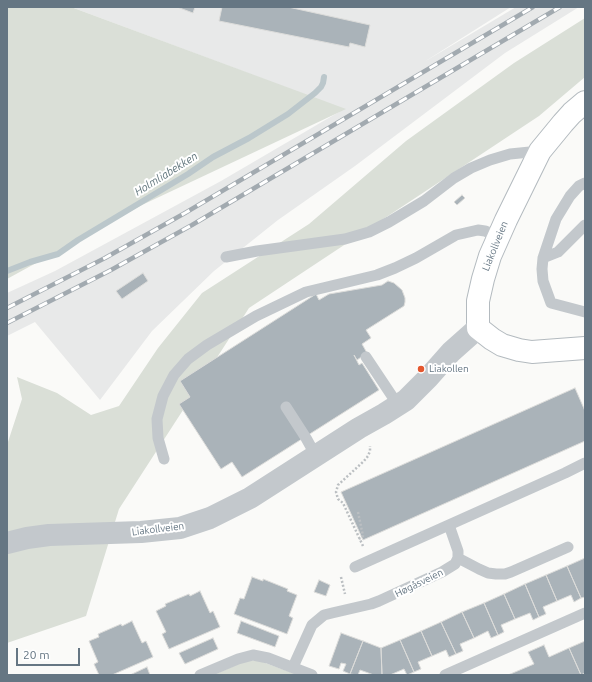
<!DOCTYPE html>
<html>
<head>
<meta charset="utf-8">
<style>
  body { margin:0 }
  #map { position:relative; width:592px; height:682px; overflow:hidden; background:#fafaf8; font-family:Ubuntu,sans-serif }
  canvas { display:block }
  .frame { position:absolute; inset:0; border:8px solid #657683; pointer-events:none }
  .scale { position:absolute; left:16px; top:648px; width:64px; height:18px; box-sizing:border-box; border:2px solid #657683; border-top:0; padding-left:5px; font-size:12px; line-height:14px; white-space:nowrap; color:#657683; -webkit-text-stroke:3px #fff; paint-order:stroke }
</style>
</head>
<body>
<div id="map">
<canvas width="592" height="682"></canvas>
<div class="frame"></div>
<div class="scale">20 m</div>
</div>
<script>
const g = document.querySelector('canvas').getContext('2d');
g.lineJoin = 'round';
function paint(path, color) { g.fillStyle = color; g.fill(path, 'evenodd'); }
const poly = rows => new Path2D(rows.map(r => 'M' + r).join(''));
function trace(path, color, width, dash) { g.strokeStyle = color; g.lineWidth = width; g.lineCap = dash ? 'butt' : 'round'; g.setLineDash(dash || []); g.stroke(path); }
function label(font, color, halo, rows, align = 'center') {
  g.font = font + ' Ubuntu,sans-serif'; g.lineWidth = 4; g.setLineDash([]); g.textBaseline = 'middle'; g.strokeStyle = halo; g.fillStyle = color; for (const [text, x, y, turn = 0] of rows) {
    g.save(); g.translate(x, y); g.rotate((+turn || 0) * Math.PI / 180); g.textAlign = isNaN(turn) ? turn : align; if (halo) g.strokeText(text, 0, 0); g.fillText(text, 0, 0); g.restore();
  }
}
const built = poly([
  [71,7,511,7,424,62,516,7,579,7,505,53,355,166,278,220,214,271,152,331,100,400,35,322,7,336,7,293,55,271,221,181,344,109]
]);
const green = poly([
  [7,7,71,7,346,109,142,205,7,279],
  [585,18,585,77,539,116,249,308,119,509,86,616,7,643,7,445,22,399,17,377,57,393,91,415,119,406,158,348,202,293,309,224,406,141,514,63],
  [248,660,260,661,298,675,213,675]
]);
const stream = poly([
  [7,271,30,262,58,254,78,240,188,174,213,157,249,138,288,114,315,93,321,87,323,83,324,77]
]);
const building = poly([
  [177,7,195,7,193,13,177,7],
  [222,7,288,7,370,25,365,47,350,43,349,47,219,21,222,7],
  [462,195,465,198,457,205,454,202,462,195],
  [143,273,148,281,122,299,116,291,143,273],
  [388,281,394,283,402,290,405,298,405,302,404,306,366,330,371,338,362,344,367,353,357,360,354,355,359,365,362,363,379,390,242,477,232,462,221,469,179,404,190,397,180,381,316,294,319,300,329,294,382,285,388,281],
  [575,388,585,411,585,441,363,540,341,492,575,388],
  [585,558,585,597,581,598,567,566,585,558],
  [567,566,581,598,574,602,571,595,557,601,546,575,567,566],
  [546,575,557,601,543,607,546,614,539,617,525,584,546,575],
  [252,577,263,581,263,579,288,589,287,591,297,595,289,616,293,618,287,634,234,614,240,598,244,599,252,577],
  [319,580,330,585,326,596,314,592,319,580],
  [525,584,539,617,533,620,530,613,515,619,504,594,525,584],
  [200,591,210,613,213,611,220,627,169,649,162,634,166,632,156,611,166,606,165,604,189,594,190,596,200,591],
  [504,594,515,619,501,625,504,632,498,635,484,603,504,594],
  [484,603,498,635,491,638,488,631,474,638,462,612,484,603],
  [462,612,474,638,460,644,463,651,456,654,441,622,462,612],
  [132,621,142,643,146,641,153,657,112,675,99,675,94,664,98,662,89,641,99,637,98,634,121,624,122,626,132,621],
  [241,621,279,636,275,647,237,633,241,621],
  [441,622,456,654,449,657,446,650,432,656,421,631,441,622],
  [421,631,432,656,418,662,421,669,414,672,400,640,421,631],
  [341,633,363,641,350,674,343,671,346,664,341,663,339,669,329,666,341,633],
  [213,638,218,649,185,664,179,653,213,638],
  [400,640,414,672,407,675,404,669,390,675,382,675,381,648,400,640],
  [363,641,381,648,382,675,374,675,360,670,358,675,350,674,363,641],
  [585,641,585,673,581,675,569,648,585,641],
  [544,645,549,657,569,648,581,675,508,675,534,664,528,652,544,645],
  [147,667,150,675,130,675,147,667]
]);
const path = poly([
  [358,512,363,536,359,539],
  [363,546,343,503,338,499,336,492,338,485,364,461,368,456,370,451,370,446],
  [341,577,345,594]
]);
const lane = poly([
  [585,183,579,186,570,196,556,219,543,258,542,269,543,281,551,303,585,312],
  [226,257,257,251,345,239,369,232,389,222,424,201,454,178,471,168,490,160,510,154,540,151],
  [543,258,558,252,585,225],
  [366,357,398,405],
  [286,407,306,438,316,456],
  [164,459,158,438,157,419,163,396,174,375,188,359,207,345,256,316,306,292,377,275,395,268,416,258,456,235,478,230,485,231,498,236],
  [458,558,479,569,488,573,496,574,505,574,511,572,568,547],
  [355,567,565,473,585,463],
  [293,667,312,625,324,615,332,613,371,604,379,601,442,572,455,564,458,558,458,551,449,525],
  [200,675,238,659,253,655,268,658,312,675],
  [445,675,585,613]
]);
const street = poly([
  [7,543,27,538,49,535,141,532,180,528,210,518,250,498,359,428,384,414,406,400,428,378,451,352,478,328]
]);
const secondary = poly([
  [585,102,572,113,563,123,540,151,506,220,490,256,483,279,478,301,478,328,492,339,502,345,519,350,532,352,545,351,585,348]
]);
const rail = poly([
  [7,308,105,258,185,213,533,7],
  [7,323,111,270,192,225,560,7]
]);
const markers = [
  [421,369,4,"#e4572e"]
];
const streetNames = [
  ["Liakollveien",495,246,-68],
  ["Liakollveien",158,529,-7],
  ["Høgåsveien",419,583,-26]
];
const poiNames = [
  ["Liakollen",429,369]
];
const waterNames = [
  ["Holmliabekken",166,174,-32]
];
paint(built, '#e8e9e9');
paint(green, '#dadfd7');
trace(stream, '#bbc7cb', 6);
paint(building, '#aab3b9');
trace(building, '#dcdcda', 1);
trace(secondary, '#b3babf', 24);
trace(path, '#bbbfc2', 2.5, [2, 2]);
trace(lane, '#c3c8cc', 11);
trace(street, '#c3c8cc', 22);
trace(secondary, '#fff', 22);
trace(rail, '#a2aab0', 4.5);
trace(rail, '#fff', 3, [9]);
for (const [x, y, r, color] of markers) { const dot = new Path2D(); dot.arc(x, y, r, 0, 2 * Math.PI); g.fillStyle = color; g.fill(dot); trace(dot, '#fff', 1.5); }
label('10px', '#657683', '#fff', streetNames);
label('10px', '#657683', '#fff', poiNames, 'left');
label('italic 11px', '#60757c', '#fff', waterNames);
</script>
</body>
</html>
